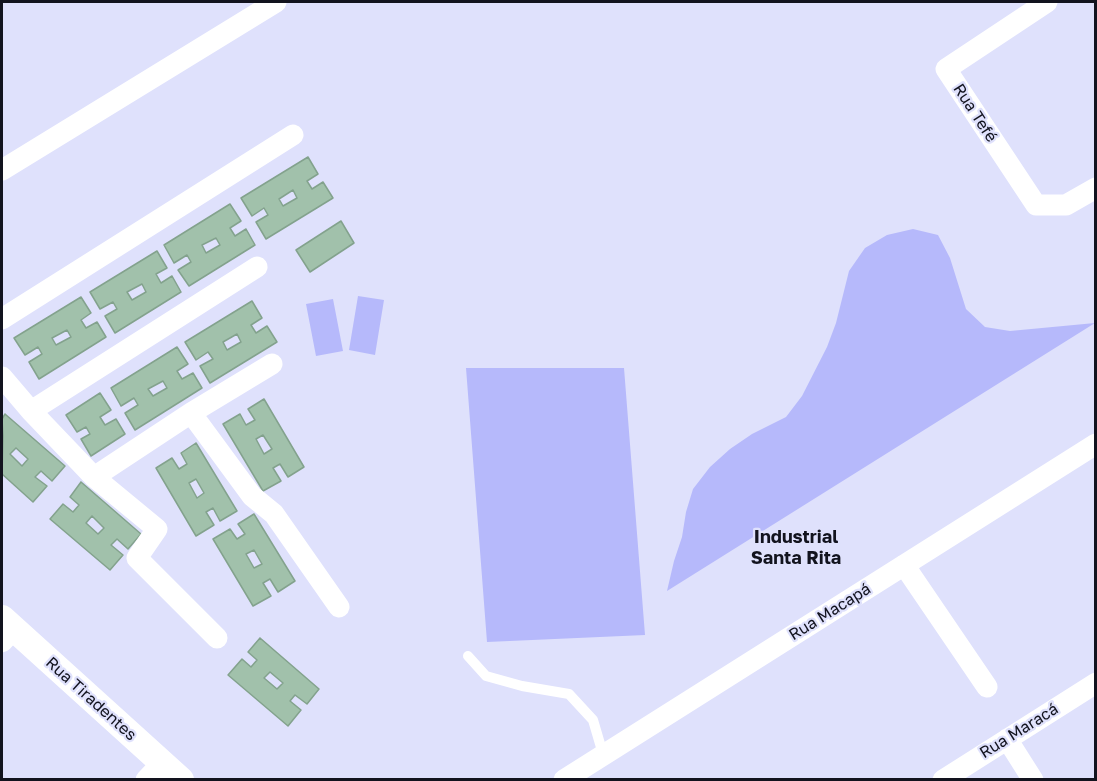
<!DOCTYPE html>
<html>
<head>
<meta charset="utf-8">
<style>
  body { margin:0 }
  #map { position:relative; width:1097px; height:781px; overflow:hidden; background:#dfe1fc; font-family:"Golos Text",sans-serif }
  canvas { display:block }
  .frame { position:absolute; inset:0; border:3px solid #12131e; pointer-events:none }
</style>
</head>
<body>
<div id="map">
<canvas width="1097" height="781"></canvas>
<div class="frame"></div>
</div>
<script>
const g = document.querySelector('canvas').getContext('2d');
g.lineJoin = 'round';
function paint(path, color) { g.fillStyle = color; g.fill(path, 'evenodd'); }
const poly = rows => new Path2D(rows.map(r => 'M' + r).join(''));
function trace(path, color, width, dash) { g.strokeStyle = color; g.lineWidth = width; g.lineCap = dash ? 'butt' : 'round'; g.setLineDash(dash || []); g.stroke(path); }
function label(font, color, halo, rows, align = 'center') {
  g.font = font + ' "Golos Text",sans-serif'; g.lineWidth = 4.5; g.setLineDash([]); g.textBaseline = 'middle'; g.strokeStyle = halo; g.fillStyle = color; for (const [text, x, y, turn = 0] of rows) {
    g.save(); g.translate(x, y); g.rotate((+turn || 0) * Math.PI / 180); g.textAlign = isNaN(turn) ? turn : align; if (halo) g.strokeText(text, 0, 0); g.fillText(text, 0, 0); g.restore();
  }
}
const green = poly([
  [913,229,938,235,950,258,966,309,985,327,1010,331,1095,323,667,591,674,561,682,537,686,512,693,489,710,467,730,449,752,434,786,417,802,396,827,347,836,323,849,271,865,248,887,235],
  [358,296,384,300,375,355,349,350],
  [333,299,343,351,316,356,306,304],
  [466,368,624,368,645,635,487,642]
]);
const building = poly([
  [308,157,318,174,307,181,312,189,323,182,333,198,266,239,256,222,268,215,264,208,252,216,241,198,308,157],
  [293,190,297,198,283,206,279,199,293,190],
  [230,204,241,221,230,228,235,236,246,229,255,245,189,286,178,270,191,262,187,255,174,263,164,245,230,204],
  [216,238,220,245,206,253,202,245,216,238],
  [341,221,354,243,310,272,296,250,341,221],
  [157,251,167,268,156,274,161,283,172,276,181,292,115,333,105,316,117,309,113,302,100,309,90,292,157,251],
  [142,284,146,292,132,300,127,292,142,284],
  [81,297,91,313,81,320,86,328,97,322,106,337,39,379,29,362,42,354,38,347,25,355,14,338,81,297],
  [67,330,71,337,56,345,52,338,67,330],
  [252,301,262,318,251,325,256,333,267,326,277,342,210,383,200,366,213,359,208,352,196,360,185,342,252,301],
  [237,334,241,342,227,350,223,342,237,334],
  [177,347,188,364,177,371,182,379,193,373,202,388,135,430,125,413,138,405,134,398,121,406,111,388,177,347],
  [163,381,167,388,153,396,148,389,163,381],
  [100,393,111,410,100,417,105,425,116,419,125,434,91,456,81,439,90,434,86,427,77,432,66,415,100,393],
  [264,399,304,467,288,477,280,464,273,468,281,481,263,491,223,424,240,414,246,425,255,420,248,409,264,399],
  [263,435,272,449,264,454,256,439,263,435],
  [5,414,65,466,52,481,41,471,35,477,47,486,33,502,2,474,3,436,2,419,5,414],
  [16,448,28,459,22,466,10,454,16,448],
  [196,443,237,511,220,521,213,508,206,512,214,525,196,536,156,468,172,458,179,469,187,464,181,453,196,443],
  [196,479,204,493,197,498,189,483,196,479],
  [81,482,141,534,128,549,117,539,111,545,123,555,110,570,50,519,63,504,73,512,79,505,70,497,81,482],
  [92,516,104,528,98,534,86,523,92,516],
  [254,514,295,581,278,592,270,579,263,583,271,596,253,606,213,539,230,529,237,539,245,534,238,524,254,514],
  [254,550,262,564,254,568,246,554,254,550],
  [260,638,319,689,307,704,295,695,290,701,301,710,288,726,228,675,242,659,251,667,257,660,248,652,260,638],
  [270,672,283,683,277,689,264,678,270,672]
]);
const service = poly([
  [468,656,486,676,522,686,569,694,593,720,603,754]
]);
const minor = poly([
  [1047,2,946,69,1036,205,1066,205,1096,188],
  [2,170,276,2],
  [2,319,293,135],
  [2,377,31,411,94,477,157,529,137,558,217,638],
  [31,411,257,267],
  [191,413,252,496,274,514,339,607],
  [94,477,191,413,272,364],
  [904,565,987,687],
  [2,642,14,629],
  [1007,739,1033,780],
  [146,780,162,763],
  [564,780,1096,444],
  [943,780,1096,683]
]);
const tertiary = poly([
  [2,618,181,780]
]);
const streetNames = [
  ["Rua Tefé",975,113,57],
  ["Rua Macapá",830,612,-32],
  ["Rua Tiradentes",91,699,42],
  ["Rua Maracá",1019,731,-32]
];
const neighbourhoodNames = [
  ["Industrial",796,537],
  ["Santa Rita",796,558]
];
paint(green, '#b6b9fb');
paint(building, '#a1c1ab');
trace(building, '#83a28d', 1.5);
trace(service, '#fff', 10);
trace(minor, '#fff', 21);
trace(tertiary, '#fff', 26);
label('16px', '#12131e', '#dfe1fc', streetNames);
label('bold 18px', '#12131e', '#dfe1fc', neighbourhoodNames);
</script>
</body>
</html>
